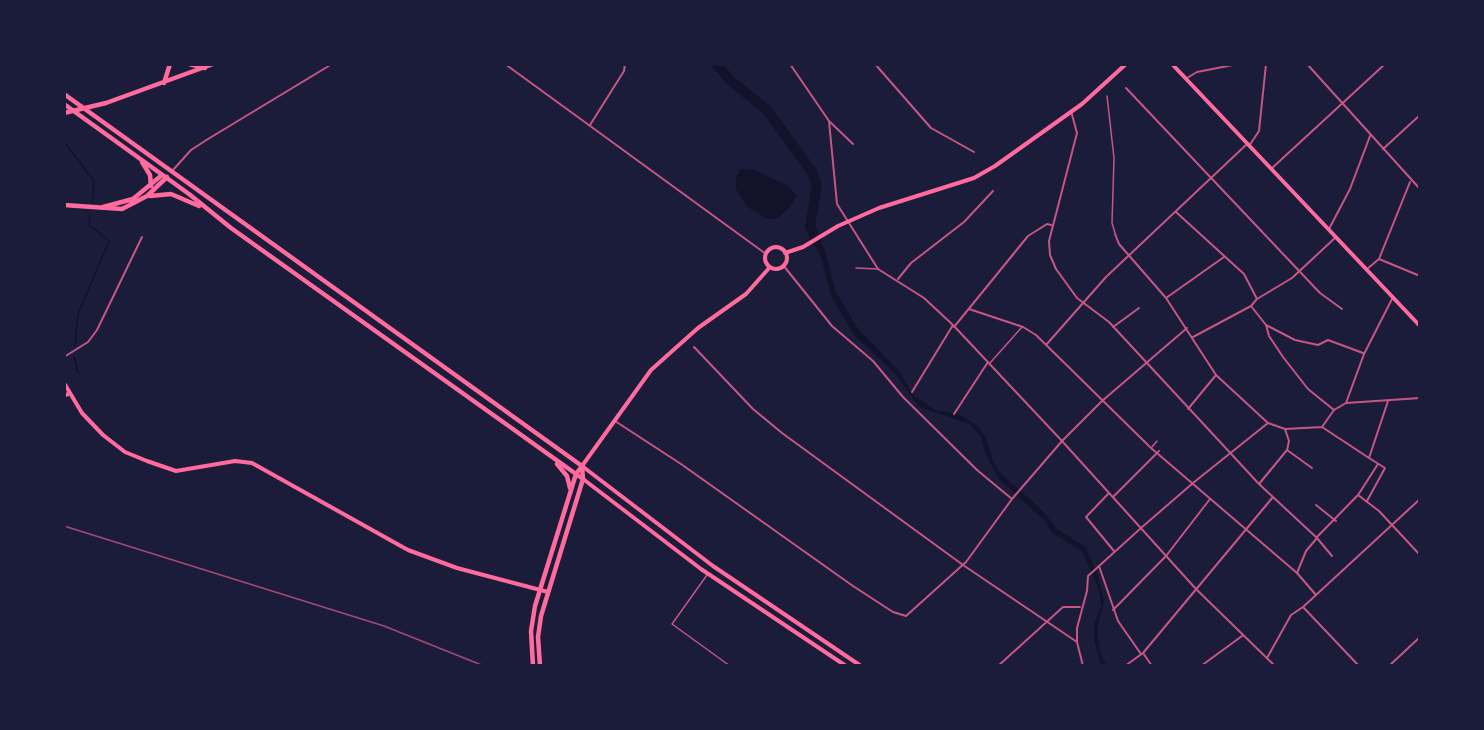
<!DOCTYPE html>
<html>
<head>
<meta charset="utf-8">
<style>
  body { margin:0 }
  #map { position:relative; width:1484px; height:730px; overflow:hidden; background:#1b1b3a; font-family:Inter,sans-serif }
  canvas { display:block }
  .frame { position:absolute; inset:0; border:66px solid #1b1b3a; pointer-events:none }
</style>
</head>
<body>
<div id="map">
<canvas width="1484" height="730"></canvas>
<div class="frame"></div>
</div>
<script>
const g = document.querySelector('canvas').getContext('2d');
g.lineJoin = 'round';
function paint(path, color) { g.fillStyle = color; g.fill(path, 'evenodd'); }
const poly = rows => new Path2D(rows.map(r => 'M' + r).join(''));
function trace(path, color, width, dash) { g.strokeStyle = color; g.lineWidth = width; g.lineCap = dash ? 'butt' : 'round'; g.setLineDash(dash || []); g.stroke(path); }
const water = poly([
  [741,169,755,170,788,186,797,196,790,207,777,219,767,219,755,212,747,206,736,189,736,177],
  [810,230,825,250,835,290,858,329,900,372,912,394,935,410,958,414,977,425,986,437,993,461,1001,474,1042,510,1057,529,1085,547,1097,573,1104,601,1097,629,1100,652,1106,665,1101,665,1094,640,1094,624,1101,606,1099,589,1082,551,1052,533,1044,520,999,479,986,455,981,437,970,424,919,407,895,373,855,336,831,296,821,257,810,235]
]);
const stream = poly([
  [64,142,94,181,92,203],
  [75,346,78,314,109,241,89,225,90,216],
  [74,357,78,373]
]);
const river = poly([
  [716,64,731,81,767,110,812,172,817,185,810,226,817,242]
]);
const service = poly([
  [1107,96,1114,158,1112,223,1115,233],
  [856,268,878,269],
  [990,363,1022,327],
  [1152,447,1157,441],
  [707,575,672,624,730,666]
]);
const pedestrian = poly([
  [1141,528,1193,483],
  [1297,573,1306,551,1317,538]
]);
const minor = poly([
  [505,64,766,254],
  [790,64,829,121,853,144],
  [875,64,931,128,974,152],
  [1307,64,1420,189],
  [1187,78,1197,72,1238,64],
  [1126,88,1320,293,1342,309],
  [1071,111,1077,133,1049,241,1050,255,1056,269,1077,298,1109,322,1259,484,1317,538,1332,556],
  [829,121,837,204,878,269,924,298,953,325,1062,441,1196,589,1275,666],
  [590,125,624,71,625,64],
  [1249,146,1259,131,1266,64],
  [1383,149,1420,115],
  [1271,169,1385,64],
  [173,170,191,150,208,139,332,64],
  [1176,212,1244,274,1257,299],
  [1329,229,1350,189,1370,136],
  [1115,234,1119,244,1166,298,1216,375,1268,423,1285,429,1322,427,1369,458],
  [1379,259,1420,276],
  [783,265,832,326,873,361,903,397,977,470,1012,499],
  [1367,269,1379,259,1410,182],
  [898,279,911,263,964,222,993,191],
  [1166,298,1224,257],
  [1251,306,1266,325,1295,340,1318,345,1328,340,1363,353],
  [969,309,1023,327,1036,335,1151,448,1297,573,1316,595],
  [1266,325,1269,336,1283,357,1308,389,1334,410],
  [954,327,1028,236,1047,224,1051,225],
  [1113,327,1139,308],
  [1193,337,1251,306,1257,299,1292,278,1336,237],
  [1046,345,1106,277,1247,144],
  [694,347,753,409,782,433,963,565,1077,642],
  [64,357,88,342,97,330,142,237],
  [912,392,953,325],
  [1346,403,1420,398],
  [1188,409,1216,375],
  [954,414,988,362],
  [615,421,681,464,853,586,893,612,906,616,966,562,1012,499,1062,441,1102,401,1187,328],
  [1322,427,1334,410,1346,403,1364,354,1393,297],
  [1287,450,1312,468],
  [1193,483,1268,423],
  [1259,484,1287,450,1289,441,1285,429],
  [1109,493,1086,517,1114,551],
  [1358,495,1379,511,1420,555],
  [1114,496,1159,451],
  [1367,501,1385,468,1369,458,1388,401],
  [1316,505,1336,521],
  [1317,537,1358,495,1378,464],
  [1099,566,1118,621,1141,654],
  [1303,607,1359,666],
  [1113,610,1166,556,1210,499],
  [1143,653,1152,666],
  [1267,658,1291,615,1303,607,1420,499],
  [998,666,1063,607,1080,607],
  [1083,666,1077,642,1077,628,1087,591,1088,576,1141,528],
  [1125,666,1143,653,1273,497],
  [1201,666,1242,636],
  [1389,666,1420,637]
]);
const secondary = poly([
  [1172,64,1420,326],
  '765 258a11 11 0 1 1 22 0a11 11 0 1 1-22 0Z',
  [785,253,803,247,838,226,879,208,974,178,995,166,1082,104,1126,64],
  [770,267,746,294,698,328,651,370,582,466,713,566,861,666],
  [64,383,82,413,103,435,125,452,147,461,176,471,235,461,252,463,408,550,457,568,548,592],
  [64,396,70,393],
  [583,479,701,569,846,666]
]);
const trunk = poly([
  [189,64,205,68],
  [164,83,170,64],
  [64,94,582,466],
  [64,104,189,194,231,228,583,479],
  [64,113,106,103,213,64],
  [142,162,150,175,151,186],
  [150,196,171,194,199,206],
  [64,205,122,209,147,196,167,177],
  [103,207,133,199,162,175],
  [557,464,567,476,570,488],
  [533,666,531,631,535,606,576,474,582,466],
  [540,666,538,637,541,616,583,479,582,466]
]);
const rail = poly([
  [64,526,384,626,484,666]
]);
paint(water, '#12122b');
trace(stream, '#12122b', 1.5);
trace(river, '#12122b', 10);
trace(service, '#c65784', 1.5);
trace(pedestrian, '#c65784', 2);
trace(minor, '#c65784', 2);
trace(secondary, '#ff6b9d', 4);
trace(trunk, '#ff6b9d', 4.5);
trace(rail, '#a44b75', 1.5);
</script>
</body>
</html>
